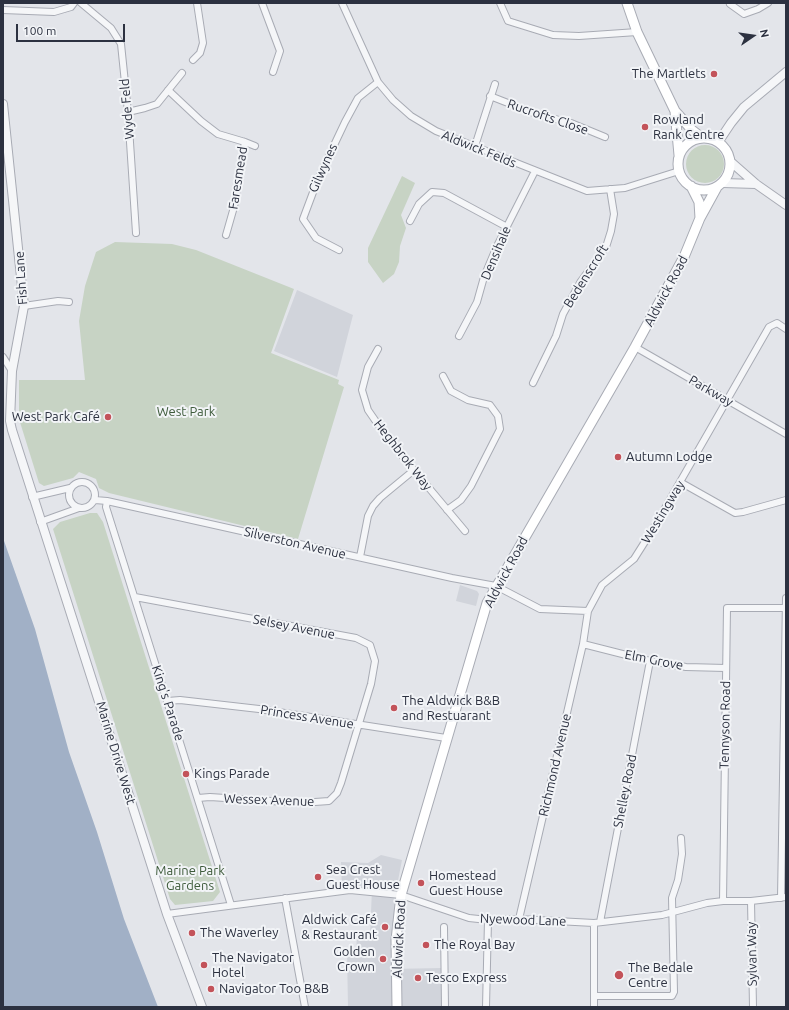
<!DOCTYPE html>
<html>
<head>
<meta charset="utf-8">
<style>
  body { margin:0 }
  #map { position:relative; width:789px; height:1010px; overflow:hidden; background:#e3e5ea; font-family:Ubuntu,sans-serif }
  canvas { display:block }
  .frame { position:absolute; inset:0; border:4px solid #2c3140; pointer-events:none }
  .north { position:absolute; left:733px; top:16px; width:40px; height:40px; -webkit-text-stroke:3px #f2f4f7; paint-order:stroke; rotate:77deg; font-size:11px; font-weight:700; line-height:16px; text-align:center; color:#2c3140 }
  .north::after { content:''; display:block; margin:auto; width:14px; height:18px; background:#2c3140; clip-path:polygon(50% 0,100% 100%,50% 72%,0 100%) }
  .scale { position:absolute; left:16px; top:24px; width:109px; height:18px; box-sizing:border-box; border:2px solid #2c3140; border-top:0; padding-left:5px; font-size:12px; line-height:14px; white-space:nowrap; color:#2c3140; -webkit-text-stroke:3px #f2f4f7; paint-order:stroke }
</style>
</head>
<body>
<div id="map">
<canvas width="789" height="1010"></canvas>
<div class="frame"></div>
<div class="north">N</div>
<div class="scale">100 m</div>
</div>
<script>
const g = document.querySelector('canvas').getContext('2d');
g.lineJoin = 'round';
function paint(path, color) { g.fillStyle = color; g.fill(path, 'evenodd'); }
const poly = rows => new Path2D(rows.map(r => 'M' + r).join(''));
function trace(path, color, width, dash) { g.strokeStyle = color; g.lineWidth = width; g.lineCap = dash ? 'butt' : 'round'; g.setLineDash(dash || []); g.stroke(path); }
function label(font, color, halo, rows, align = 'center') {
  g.font = font + ' Ubuntu,sans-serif'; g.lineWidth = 4; g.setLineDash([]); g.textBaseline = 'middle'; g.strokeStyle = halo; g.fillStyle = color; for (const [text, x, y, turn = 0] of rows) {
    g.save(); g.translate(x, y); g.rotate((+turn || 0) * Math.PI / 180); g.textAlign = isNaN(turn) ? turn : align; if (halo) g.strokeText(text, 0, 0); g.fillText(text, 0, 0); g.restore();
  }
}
const built = poly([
  [297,290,353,315,337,377,274,351],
  [460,585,477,591,479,594,476,606,456,601],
  [381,855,402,860,395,896,391,969,442,968,442,1007,348,1007,347,953,356,952,357,936,370,936,372,889,354,887,342,888,341,862,368,863]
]);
const green = poly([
  '686 164a19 19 0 1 1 38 0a19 19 0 1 1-38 0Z',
  [402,176,415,183,401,215,406,228,400,246,399,262,394,274,383,283,368,262,368,248],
  [115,242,172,244,196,250,294,289,271,353,339,380,338,384,344,387,298,539,109,493,99,488,96,479,79,472,73,478,44,486,39,483,19,419,19,380,85,380,79,321,85,286,96,252],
  [90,513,97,513,103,522,220,892,213,901,175,905,170,899,53,529,60,522]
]);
const water = poly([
  [3,538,35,629,69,752,97,832,124,919,158,1007,3,1007]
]);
const minor = poly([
  [81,3,111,28,121,44,128,112,136,233],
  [262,3,280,51,273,72],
  [342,3,378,82,393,100,411,116,436,131,587,191,625,188,679,171],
  [500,3,508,21,553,35,579,36,637,32],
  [730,4,744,14,758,9,768,3],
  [3,10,54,12,71,7,74,3],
  [193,60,200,53,203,43,197,3],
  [168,90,201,121,218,134,245,142,234,207,226,235],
  [490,96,536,114,571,123,605,137],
  [128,112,145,108,157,104,182,73],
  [245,142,255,146],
  [475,146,495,84],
  [410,221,419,204,432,192,444,193,507,227],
  [339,250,316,238,303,219,318,179,345,122,358,98,378,82],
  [24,306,58,301,69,302],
  [459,336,477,302,484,277,497,246,535,171],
  [635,347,786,434],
  [378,349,368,367,362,390,368,410,388,439,465,531],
  [3,357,12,371],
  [443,376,451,391,468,400,490,405,498,416,500,429,471,486,461,500,447,510],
  [533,383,556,336,563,314,581,281,606,247,611,231,614,214,610,189],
  '69 495a13 13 0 1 1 26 0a13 13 0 1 1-26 0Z',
  [680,482,735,513,743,512,786,500],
  [32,497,70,488],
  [95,500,107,501,452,578,496,586,540,609,588,611],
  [107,501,106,507,231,905],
  [40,522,79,508],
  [360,557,368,516,373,506,380,498,414,470],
  [135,597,356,638,370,645,375,661,371,684,341,783,337,793,329,801,301,803,210,797,198,798],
  [583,644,650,661,686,667,726,668],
  [168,701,180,700,259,709,446,738],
  [285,898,305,1007],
  [781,898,786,598],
  [723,901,727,608,786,608],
  [751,901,753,1007],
  [167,914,350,890,401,895,469,918,488,920,519,919,594,923,662,915,707,903,723,901,751,901,786,897],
  [519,919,583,644,588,611,602,585,634,559,653,529,769,327,777,323,786,329],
  [600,922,650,661],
  [444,927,445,1007],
  [594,996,672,996,674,992,672,898,678,880,682,854,681,838],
  [486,1007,488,920],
  [594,1007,594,923]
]);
const tertiary = poly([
  [3,104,24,306,12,371,10,421,12,430,167,914,202,1007],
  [719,141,731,123,744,107,786,72],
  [731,162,756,184,786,205],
  [723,183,756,184]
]);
const secondary = poly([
  [627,3,637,32,675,111,692,130,701,137],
  [675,111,679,155],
  '678 164a26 26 0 1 1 52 0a26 26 0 1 1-52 0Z',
  [691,186,699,202,700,218],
  [397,1007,396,940,401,895,487,603,635,347,684,257,700,218,717,187]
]);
const markers = [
  [714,74,4,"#c3535a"],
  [645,127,4,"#c3535a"],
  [108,417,4,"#c3535a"],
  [618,457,4,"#c3535a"],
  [394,708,4,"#c3535a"],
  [186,774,4,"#c3535a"],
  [318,877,4,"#c3535a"],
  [421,883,4,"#c3535a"],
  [385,927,4,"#c3535a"],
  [192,933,4,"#c3535a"],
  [426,945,4,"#c3535a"],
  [383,959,4,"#c3535a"],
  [204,965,4,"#c3535a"],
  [619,975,5,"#c3535a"],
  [418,978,4,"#c3535a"],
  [211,989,4,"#c3535a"]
];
const poiNames = [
  ["The Martlets",706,74,"right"],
  ["Rowland",653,120],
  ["Rank Centre",653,135],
  ["West Park Café",100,417,"right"],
  ["Autumn Lodge",626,457],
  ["The Aldwick B&B",402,701],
  ["and Restuarant",402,716],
  ["Kings Parade",194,774],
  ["Sea Crest",326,870],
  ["Guest House",326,885],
  ["Homestead",429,876],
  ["Guest House",429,891],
  ["Aldwick Café",377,920,"right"],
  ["& Restaurant",377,935,"right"],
  ["The Waverley",200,933],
  ["The Royal Bay",434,945],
  ["Golden",375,952,"right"],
  ["Crown",375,967,"right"],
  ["The Navigator",212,958],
  ["Hotel",212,973],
  ["The Bedale",628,968],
  ["Centre",628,983],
  ["Tesco Express",426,978],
  ["Navigator Too B&B",219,989]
];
const streetNames = [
  ["Wyde Feld",127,109,-95],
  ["Rucrofts Close",548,117,19],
  ["Aldwick Felds",479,149,22],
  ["Gilwynes",323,168,-66],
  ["Faresmead",238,178,-81],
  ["Densihale",496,253,-67],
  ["Bedenscroft",586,276,-58],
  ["Fish Lane",21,278,-94],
  ["Aldwick Road",666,291,-62],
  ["Parkway",711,391,30],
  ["Heghbrok Way",403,455,52],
  ["Westingway",663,512,-59],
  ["Silverston Avenue",295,543,13],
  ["Aldwick Road",506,572,-62],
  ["Selsey Avenue",294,627,11],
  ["Elm Grove",654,660,11],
  ["King's Parade",168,703,72],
  ["Princess Avenue",307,717,9],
  ["Tennyson Road",725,725,-89],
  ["Marine Drive West",116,753,73],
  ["Richmond Avenue",555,765,-77],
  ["Shelley Road",625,791,-79],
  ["Wessex Avenue",269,800,2],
  ["Nyewood Lane",523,920,2],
  ["Aldwick Road",399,939,-87],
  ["Sylvan Way",752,954,-91]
];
const parkNames = [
  ["West Park",186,412],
  ["Marine Park",190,871],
  ["Gardens",190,886]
];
paint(built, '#d1d4db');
paint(green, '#c7d3c4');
paint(water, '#a1b0c6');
trace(minor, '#a8abb4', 8);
trace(tertiary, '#a8abb4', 10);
trace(secondary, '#a8abb4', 11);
trace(minor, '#f5f6f8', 6);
trace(tertiary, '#f5f6f8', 8);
trace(secondary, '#fff', 9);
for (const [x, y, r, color] of markers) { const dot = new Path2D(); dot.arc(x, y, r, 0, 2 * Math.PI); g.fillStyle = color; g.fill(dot); trace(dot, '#f2f4f7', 1.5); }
label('13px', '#2c3140', '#f2f4f7', poiNames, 'left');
label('13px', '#2c3140', '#f2f4f7', streetNames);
label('13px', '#3e5b3b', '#f2f4f7', parkNames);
</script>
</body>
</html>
